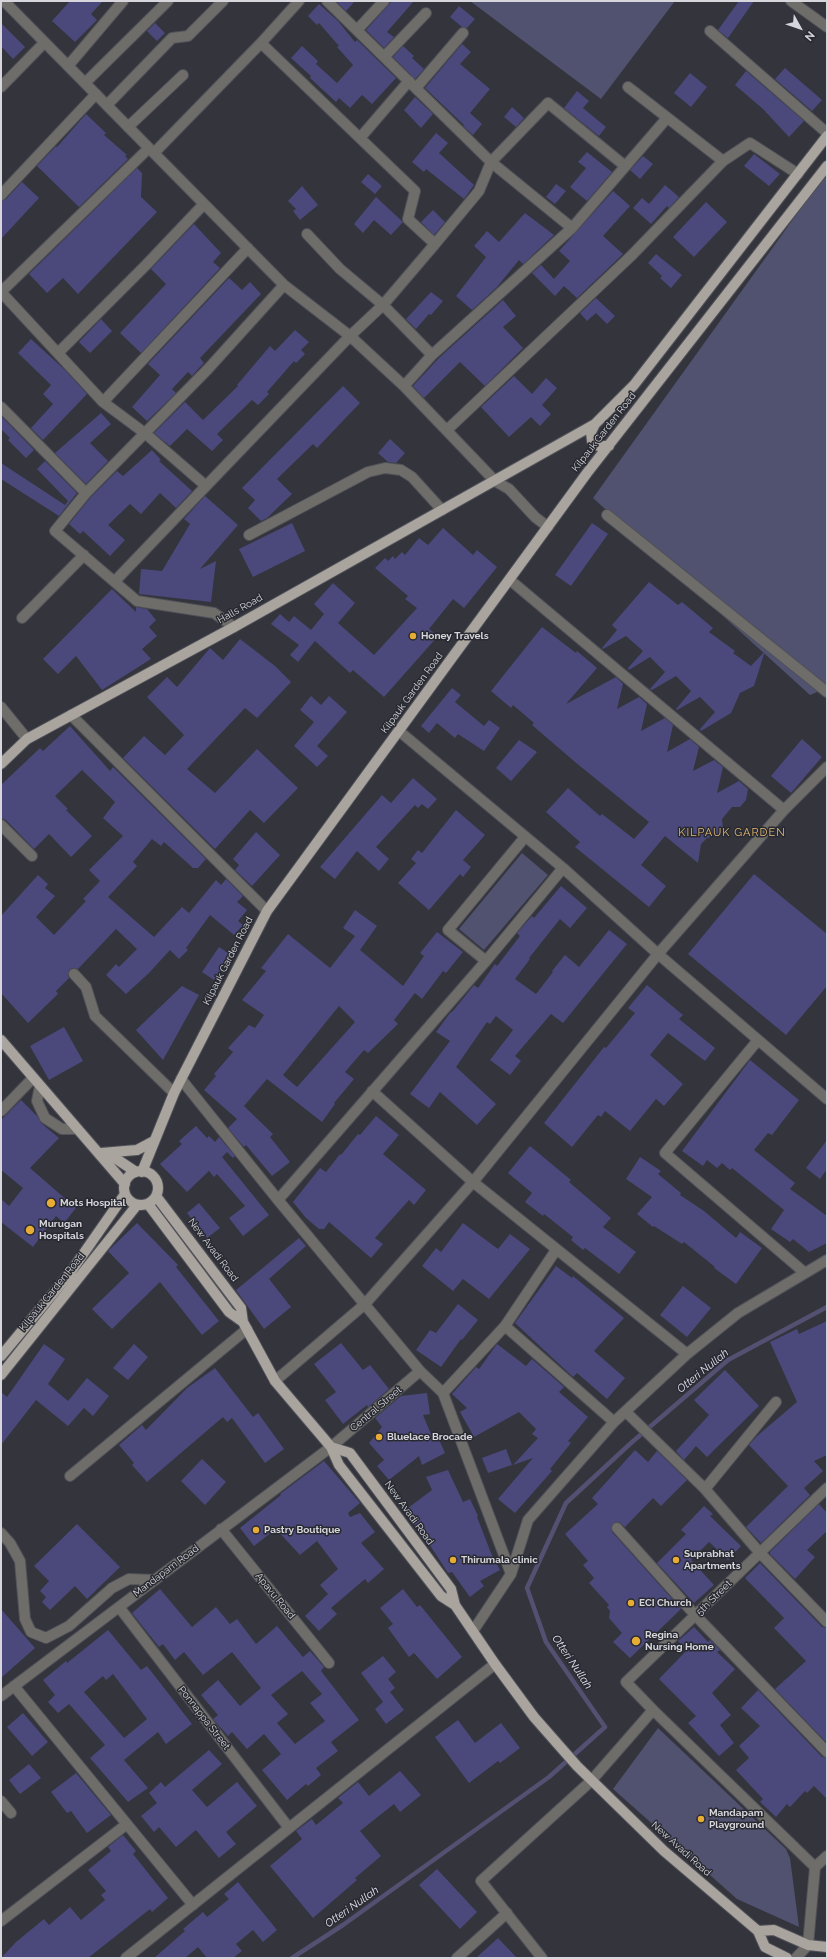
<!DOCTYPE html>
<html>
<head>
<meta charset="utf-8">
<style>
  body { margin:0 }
  #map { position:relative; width:828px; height:1959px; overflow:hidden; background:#33343c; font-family:Raleway,sans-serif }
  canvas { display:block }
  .frame { position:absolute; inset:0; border:2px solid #d6d6dc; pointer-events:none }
  .north { position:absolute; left:780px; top:8px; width:40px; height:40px; -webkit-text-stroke:3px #292a31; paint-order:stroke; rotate:130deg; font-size:11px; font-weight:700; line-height:16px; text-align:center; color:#d6d6dc }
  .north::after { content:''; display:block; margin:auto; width:14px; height:18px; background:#d6d6dc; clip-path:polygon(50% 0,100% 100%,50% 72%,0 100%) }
</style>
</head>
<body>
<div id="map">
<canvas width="828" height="1959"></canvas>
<div class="frame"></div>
<div class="north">N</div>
</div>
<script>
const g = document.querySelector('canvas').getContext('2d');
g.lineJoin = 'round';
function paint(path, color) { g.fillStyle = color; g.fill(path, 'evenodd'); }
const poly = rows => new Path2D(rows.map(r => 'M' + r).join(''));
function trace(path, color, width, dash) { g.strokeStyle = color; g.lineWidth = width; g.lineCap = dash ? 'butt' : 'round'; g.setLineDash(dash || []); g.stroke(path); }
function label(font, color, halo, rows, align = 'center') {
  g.font = font + ' Raleway,sans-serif'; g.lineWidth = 3; g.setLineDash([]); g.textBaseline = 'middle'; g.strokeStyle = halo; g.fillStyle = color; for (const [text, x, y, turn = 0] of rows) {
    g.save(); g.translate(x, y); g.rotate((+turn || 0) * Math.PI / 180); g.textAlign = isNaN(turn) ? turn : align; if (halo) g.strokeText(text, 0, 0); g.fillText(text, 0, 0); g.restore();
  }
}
const green = poly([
  [470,1,675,1,601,99],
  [827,172,827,688,810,695,593,498],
  [522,853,548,875,484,950,459,929],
  [658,1728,786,1849,790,1858,799,1927,737,1899,613,1789]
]);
const stream = poly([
  [292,1958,343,1925,549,1777,605,1727,546,1642,527,1588,566,1503,631,1443,728,1360,827,1307]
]);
const building = poly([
  [70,1,103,1,91,14,97,20,75,42,52,21],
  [336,1,355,1,346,11],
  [392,1,414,1,387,32,394,37,384,48,366,30],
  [739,1,754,1,728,38,718,30],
  [319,4,338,21,355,42,357,40,396,78,372,104,362,95,350,108,339,98,336,102,310,78,311,76,291,58,302,46,318,61,316,64,337,83,353,65,337,47,339,46,319,23,317,25,308,16],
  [459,6,475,19,467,28,462,27,450,17],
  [1,23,25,47,13,59,1,46],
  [155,23,165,33,157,41,147,31],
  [462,44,471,52,460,64,490,89,470,113,482,124,473,135,463,126,464,125,425,88],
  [403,46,414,56,412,58,424,69,415,79,393,57],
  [785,68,822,100,812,111,775,79],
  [746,71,804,121,789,137,763,109,735,85],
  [690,73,707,87,691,107,674,93],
  [577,91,589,101,583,108,606,127,599,136,564,108],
  [415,97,433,114,421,128,404,110],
  [512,107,524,118,516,127,504,117],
  [86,114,106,133,104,135,127,155,125,156,128,159,79,207,37,166,56,146,57,147],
  [436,133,448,143,439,153,474,185,464,199,426,169,424,172,412,162],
  [587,152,612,172,587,201,570,187,586,168,578,162],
  [754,154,780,174,769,186,744,166],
  [643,156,653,164,640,179,630,170],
  [137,168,142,173,141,197,157,212,78,294,63,278,47,293,29,274],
  [368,174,382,186,375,194,361,182],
  [22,182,39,198,1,239,1,201,6,199],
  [556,184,566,191,555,204,546,197],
  [665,185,679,197,669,208,667,206,651,224,633,208,642,198,649,204],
  [302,186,318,205,300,220,293,211,296,209,288,201],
  [613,191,630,206,603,236,623,254,577,298,564,286,555,296,532,273,541,265,554,279,570,261,559,251],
  [376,197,403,222,391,235,374,220,363,233,354,224],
  [706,202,727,222,694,257,673,237],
  [433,210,445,222,434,235,421,222],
  [525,213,554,235,523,264,519,260,497,287,472,310,456,296,486,257,474,246,487,231,499,242],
  [194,224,221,253,213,262,220,268,141,353,120,333,166,284,151,269],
  [656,254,682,275,671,288,660,278,662,276,648,263],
  [229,278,242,290,250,282,261,294,200,358,204,363,199,368,192,376,188,372,172,389,176,393,147,421,132,407,160,375,148,364],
  [431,292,443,301,431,315,429,314,416,329,406,319],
  [596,298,615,316,607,324,596,313,587,321,580,313],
  [503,300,516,316,503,327,523,348,485,386,460,362,424,398,413,386,439,358],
  [101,319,112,331,90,353,79,342],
  [295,330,309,342,301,350,305,354,296,363,294,361,267,392,269,394,258,405,252,400,217,434,223,440,212,451,187,429,170,446,154,433,185,402,203,420,238,386,237,385,270,346,275,351],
  [31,339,65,370,87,394,43,440,31,428,53,404,43,394,51,385,18,353],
  [514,376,532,394,546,378,557,388,542,405,551,414,540,426,531,417,509,437,481,407],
  [343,386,360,403,317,448,313,444,277,479,292,494,267,518,261,521,248,508,255,500,242,488],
  [101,413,111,424,90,443,108,461,86,484,55,453],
  [1,416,34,450,26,458,8,440,10,438,1,429],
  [390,439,405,453,396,463,388,462,378,453],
  [152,450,161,460,159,461,192,491,176,508,160,493,141,514,130,504,108,525,125,540,110,556,83,531,80,534,69,524,91,497,117,471,123,476],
  [45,461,77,493,59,516,1,479,1,463,65,505,68,501,37,469],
  [205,496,238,525,200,569,216,561,211,602,139,594,141,569,162,571,190,524,184,519],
  [292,523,305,551,253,577,239,549],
  [592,523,608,534,571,586,555,575],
  [443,528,473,555,477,550,497,567,464,608,453,599,429,629,438,636,384,697,353,670,350,673,315,641,298,662,290,655,299,645,271,624,280,614,289,622,294,616,311,630,324,614,314,604,333,583,355,603,338,623,374,655,417,608,405,599,408,596,375,568,385,558,388,561,393,556,395,559,402,552,405,555,419,538,428,545],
  [649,582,678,605,682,602,713,628,709,632,735,651,733,653,751,666,765,651,754,686,740,693,731,713,701,731,700,729,715,712,700,697,677,710,676,709,691,691,676,676,652,690,650,689,665,672,650,657,629,670,628,668,643,651,626,636,603,649,602,648,617,630,612,625],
  [112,589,136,612,136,607,147,609,156,620,149,627,157,636,142,649,151,659,102,690,76,656,58,674,43,659],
  [542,627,576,653,577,651,597,668,566,704,616,677,623,684,617,709,639,697,647,704,641,731,665,718,673,725,667,752,690,739,699,747,693,771,714,760,723,767,717,793,739,781,748,789,746,800,740,807,732,807,722,819,723,828,716,836,707,838,701,844,698,863,665,836,641,865,666,886,649,907,575,847,580,842,546,812,568,788,600,816,602,814,634,839,649,822,575,762,532,725,534,723,513,705,511,708,491,691],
  [240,639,275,666,291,682,257,718,245,708,187,769,215,793,257,749,298,788,264,823,250,810,215,849,123,758,144,736,165,755,184,735,147,697,167,677,177,687,210,648,223,660],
  [452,688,461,695,455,702,484,726,489,720,500,728,484,751,458,734,455,738,437,723,429,733,421,726],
  [311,696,321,705,329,696,347,712,317,746,328,756,317,767,294,746,314,722,300,710],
  [70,726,110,771,113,767,206,859,198,868,193,868,164,842,161,846,152,839,133,862,137,866,108,897,154,937,182,907,189,913,216,880,221,885,226,879,243,896,237,902,247,910,238,921,243,925,234,935,210,915,186,948,188,950,179,959,170,950,149,973,126,994,106,975,116,964,119,967,137,949,116,929,78,969,73,968,69,970,68,975,69,978,56,991,58,994,28,1023,1,993,1,916,38,875,48,884,45,888,55,896,36,917,54,935,86,901,83,899,100,881,89,870,123,836,103,818,115,802,82,770,55,796,68,809,66,810,92,836,71,857,49,834,34,849,6,820,1,818,1,785,40,748,43,751],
  [802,739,822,757,791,793,771,776],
  [519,740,537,752,511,781,496,768],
  [413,778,437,799,428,809,422,804,418,808,415,805,376,847,389,859,379,871,357,851,335,879,320,867,382,795,391,803],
  [456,810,485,835,463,860,471,867,463,877,460,874,429,910,398,883,416,863,411,859,418,850,422,853],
  [256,832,280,855,252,886,235,870,239,865,233,859],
  [754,874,827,934,827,986,786,1035,688,954],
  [561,886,587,908,570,928,560,919,529,958,530,959,515,979,536,994,553,972,552,971,565,955,579,967,609,930,627,944,563,1023,551,1014,515,1056,521,1061,510,1075,490,1060,513,1030,496,1016,490,1024,487,1022,456,1067,496,1104,477,1125,440,1092,429,1108,410,1094,450,1041,436,1032,450,1013,453,1011,474,985,478,988,495,964,497,966,520,936,517,933,532,916,534,918],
  [355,910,377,926,360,950,403,986,424,956,420,953,437,932,463,952,446,973,443,971,422,999,415,993,394,1020,398,1024,368,1053,364,1050,345,1072,354,1079,334,1103,335,1104,322,1122,267,1079,244,1106,273,1134,270,1137,290,1162,272,1176,246,1145,244,1147,228,1128,237,1119,204,1090,216,1076,214,1074,233,1052,228,1048,249,1025,255,1028,264,1015,242,1000,266,971,261,968,288,934,330,968,355,936,343,928],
  [339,1006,355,1022,297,1087,283,1075],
  [219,947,231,955,214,980,202,972],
  [647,985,683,1015,679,1019,715,1048,705,1061,668,1033,650,1055,683,1084,664,1106,656,1099,630,1131,605,1111,601,1117,598,1115,572,1147,544,1123,604,1047,606,1048,635,1013,628,1008],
  [182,986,199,995,163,1060,136,1030],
  [64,1027,83,1061,49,1080,30,1046],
  [750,1060,799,1100,772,1135,768,1133,754,1150,795,1183,790,1189,827,1216,827,1243,809,1252,793,1239,790,1242,771,1229,784,1210,732,1168,730,1170,722,1163,717,1168,707,1160,703,1166,682,1151],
  [21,1100,37,1116,41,1123,59,1138,30,1168,76,1208,64,1223,56,1216,33,1247,1,1222,1,1199,9,1206,23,1188,1,1170,1,1120],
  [376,1116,399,1135,383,1154,426,1190,414,1205,409,1200,375,1238,383,1244,371,1258,329,1222,324,1229,319,1229,306,1218,293,1202,320,1168,326,1172,340,1154,341,1155,358,1134,360,1135],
  [196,1126,207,1138,209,1136,215,1142,219,1137,235,1156,233,1158,227,1152,222,1157,269,1215,243,1236,229,1218,245,1206,217,1174,214,1177,209,1171,187,1192,160,1164,182,1144,179,1141],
  [827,1140,827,1169,820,1179,806,1168],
  [530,1146,571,1180,569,1182,611,1218,603,1227,636,1252,619,1274,585,1248,583,1250,571,1240,573,1237,544,1214,543,1216,525,1202,532,1193,508,1173],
  [640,1157,661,1171,658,1174,681,1193,680,1195,704,1211,736,1238,740,1232,762,1248,736,1284,714,1268,715,1267,684,1242,682,1244,654,1226,653,1227,637,1214,652,1197,626,1179],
  [199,1203,220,1228,207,1238,187,1213],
  [137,1223,178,1265,176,1267,219,1321,202,1335,160,1282,112,1329,92,1309,129,1273,108,1251],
  [463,1223,498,1249,510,1234,530,1249,489,1299,463,1279,453,1291,422,1266,436,1248,441,1252],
  [299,1238,306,1246,269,1279,291,1307,264,1329,236,1290],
  [556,1266,572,1278,573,1276,624,1318,594,1351,625,1378,607,1399,577,1373,573,1377,515,1323],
  [683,1286,711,1308,687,1337,660,1315],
  [458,1304,478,1320,462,1340,461,1339,441,1367,416,1350,430,1330,436,1333],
  [827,1321,827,1455,814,1461,823,1471,804,1488,810,1495,761,1543,746,1527,788,1486,749,1445,757,1436,797,1402,770,1342,797,1329,799,1334],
  [341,1343,363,1370,370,1365,389,1389,368,1407,367,1405,343,1424,325,1400,336,1392,314,1364],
  [44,1344,65,1359,48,1384,68,1401,87,1378,109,1396,93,1416,84,1408,68,1426,36,1400,1,1445,1,1392,7,1397],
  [134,1344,148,1357,128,1380,113,1368],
  [497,1344,526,1366,532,1359,564,1387,559,1392,588,1417,568,1441,571,1443,550,1469,552,1471,515,1513,498,1499,533,1458,513,1465,538,1438,532,1434,536,1429,519,1412,474,1437,460,1412,467,1408,452,1394,476,1367,479,1369],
  [215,1368,253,1417,258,1413,284,1449,265,1463,232,1418,227,1422,223,1417,147,1482,132,1465,134,1463,119,1445,142,1425,146,1430,187,1388],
  [725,1370,759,1406,707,1457,696,1446,684,1460,676,1451,709,1415,694,1400],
  [427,1393,430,1414,423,1415,433,1439,438,1437,445,1453,422,1465,419,1456,389,1480,377,1466,384,1460,369,1443,382,1427,375,1418,401,1396],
  [506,1449,512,1465,488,1473,482,1458],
  [635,1450,648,1462,657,1451,687,1480,661,1506,653,1498,625,1527,619,1522,616,1522,611,1526,612,1532,681,1609,630,1658,613,1642,622,1633,609,1618,610,1611,607,1607,609,1605,589,1583,594,1578,583,1565,588,1561,565,1534,598,1504,592,1498],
  [202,1459,226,1482,205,1505,181,1481],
  [324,1461,360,1503,348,1513,350,1517,360,1513,375,1532,361,1543,384,1569,368,1583,365,1579,331,1608,337,1614,319,1631,305,1616,328,1594,320,1585,338,1569,317,1541,300,1555,276,1529,254,1546,240,1528,281,1495,280,1494],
  [448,1470,463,1502,470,1499,478,1516,477,1517,491,1553,500,1570,480,1581,484,1586,470,1597,452,1572,448,1573,418,1527,417,1528,404,1511,432,1490,426,1477],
  [819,1504,827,1513,827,1531,807,1550,815,1557,795,1579,770,1554,770,1552],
  [704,1506,713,1514,710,1516,741,1546,728,1560,709,1542,691,1560,714,1585,694,1603,657,1563,686,1534,681,1530],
  [77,1524,120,1567,87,1599,75,1586,50,1610,42,1602,46,1597,40,1591,49,1581,34,1566],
  [760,1563,822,1627,827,1628,827,1743,775,1689,806,1661,774,1628,784,1618,745,1578],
  [160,1589,192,1627,216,1607,230,1624,237,1619,256,1644,277,1626,303,1657,310,1651,324,1667,321,1671,359,1720,331,1742,338,1751,316,1768,321,1775,308,1786,306,1784,287,1800,262,1770,281,1754,264,1734,247,1749,232,1732,228,1736,213,1719,218,1715,201,1695,218,1680,240,1706,261,1688,232,1652,203,1675,184,1652,175,1660,163,1644,159,1647,132,1613],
  [302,1671,322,1694,310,1703,325,1721,295,1744,277,1723,288,1714,271,1695],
  [403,1589,417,1607,420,1605,462,1657,437,1679,414,1653,409,1657,388,1628,393,1624,380,1608],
  [1,1609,35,1648,1,1678],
  [694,1627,708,1642,710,1640,720,1650,717,1652,735,1669,712,1693,731,1715,720,1725,734,1743,719,1756,688,1723,696,1716,659,1679,686,1651,678,1641],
  [108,1630,141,1670,147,1666,192,1724,166,1744,158,1732,124,1760,148,1788,128,1802,90,1758,105,1745,69,1704,58,1713,48,1702,55,1695,43,1680,66,1661,67,1663],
  [113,1674,147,1719,124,1738,84,1692,103,1676,106,1680],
  [383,1656,396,1672,388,1679,395,1688,390,1692,404,1710,386,1724,375,1709,383,1702,361,1673],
  [758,1690,822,1757,827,1758,827,1799,814,1786,807,1793,805,1791,790,1807,787,1804,776,1817,760,1802,763,1799,736,1770,749,1758,739,1746,760,1726,741,1708],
  [23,1713,48,1742,32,1756,7,1727],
  [458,1720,475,1743,501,1723,520,1748,500,1763,498,1761,469,1783,435,1737],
  [209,1750,222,1764,192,1790,207,1807,237,1782,257,1806,226,1832,236,1844,219,1858,196,1830,176,1847,159,1827,154,1832,141,1816,157,1803,149,1793,161,1782,165,1787],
  [29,1764,41,1778,20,1794,9,1780],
  [400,1771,421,1795,400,1812,394,1804,360,1831,381,1856,355,1878,357,1880,313,1918,270,1866,302,1839,296,1831,312,1819,316,1825,343,1803,338,1798,358,1782,369,1796],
  [76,1773,111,1815,87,1833,71,1811,67,1813,51,1792],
  [123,1835,136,1851,133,1854,168,1898,152,1912,150,1909,88,1958,1,1958,16,1942,44,1919,49,1925,70,1907,81,1920,105,1900,101,1895,106,1891,88,1870,111,1851,108,1847],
  [437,1869,477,1912,460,1929,419,1885],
  [238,1882,277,1930,263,1942,253,1930,236,1944,242,1951,233,1958,207,1958,198,1947,185,1958,154,1958,185,1931,183,1929,203,1912,207,1917,229,1899,224,1894],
  [498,1938,517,1958,476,1958]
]);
const minor = poly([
  [4,1,284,285,350,336,404,386,495,481,509,489,535,517,548,527],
  [327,1,491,162,572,228],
  [791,1,827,27],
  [357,30,384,1],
  [710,31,827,133],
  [384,57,426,13],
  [68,66,123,1],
  [85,83,168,1],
  [1,87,44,43],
  [628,87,723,161],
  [416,88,463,33],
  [107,105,172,38,188,36,223,1],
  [128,127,183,75],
  [360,138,409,81],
  [154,153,261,43,299,1],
  [1,195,96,94],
  [307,234,340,269,383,305,432,355],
  [435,244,479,191,491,162,548,103,625,166],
  [1,292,103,402,146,434,206,486,115,581],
  [1,292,149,148],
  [58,353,146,265,204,204],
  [404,386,432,355,572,228,667,118],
  [103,402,248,248],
  [1,407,86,493],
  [447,430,631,256,723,161,750,143,798,174],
  [206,486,350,336,383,305,435,244,408,219,415,191,261,43],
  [607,515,827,692],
  [249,535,368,472,385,468,401,470,412,477,442,510],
  [510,580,784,810],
  [22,618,84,555],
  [234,627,214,613,137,601,55,531,86,493,208,369,284,285],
  [1,707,27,739],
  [71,715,267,911],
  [399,731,563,868,658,954,827,1099],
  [1,825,32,856],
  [486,961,448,930,525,837],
  [74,974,86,987,95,1016,174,1093],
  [758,1040,665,1153,805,1273],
  [181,1079,278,1200,420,1371,443,1393,511,1574],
  [40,1086,37,1101,45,1118,62,1129,77,1129],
  [372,1091,473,1182,687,1354],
  [1,1111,33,1078],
  [278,1200,486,961,563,868],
  [505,1326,614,1422],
  [275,1381,365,1304,473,1182,658,954,784,810,827,767],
  [443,1393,505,1326,556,1250],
  [626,1412,705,1489,760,1553,827,1622],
  [70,1476,247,1329],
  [705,1489,776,1402],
  [617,1528,696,1616,827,1752],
  [221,1529,329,1663],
  [1,1533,10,1543,20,1561,25,1619,31,1632,46,1638,69,1626,112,1588,129,1579,155,1580],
  [119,1607,289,1828],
  [473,1631,511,1574,528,1520,614,1422,687,1354,738,1313,827,1260],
  [14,1686,193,1905],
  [1,1696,331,1447,420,1371],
  [653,1710,815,1867],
  [1,1801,11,1813],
  [1,1921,127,1824],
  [126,1958,495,1664],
  [457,1958,507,1913],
  [542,1958,481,1881,591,1781,653,1710,626,1682,827,1488],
  [796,1958,808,1945,815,1867,827,1856]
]);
const major = poly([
  [595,424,591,432,592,441,598,446,609,446],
  [1,764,27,739,234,627,595,424,634,385,827,136],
  [1,1040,125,1184],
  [101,1153,137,1150,154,1141],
  [103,1154,115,1158,136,1172],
  '124 1188a17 17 0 1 1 34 0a17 17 0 1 1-34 0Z',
  [142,1172,174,1093,267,911,587,473,827,166],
  [156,1196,241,1308,243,1322,275,1381,331,1447,339,1465,441,1596,455,1605],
  [148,1204,229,1312,243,1322],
  [1,1356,70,1273,125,1194],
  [1,1375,137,1205],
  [331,1447,350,1453,451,1589,455,1605,495,1664,534,1717,577,1766,664,1851,758,1931,765,1947,787,1958],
  [758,1931,774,1930,808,1945,827,1947]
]);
const markers = [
  [413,636,4,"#e7ac36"],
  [51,1203,5,"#e7ac36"],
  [30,1230,5,"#e7ac36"],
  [379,1437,4,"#e7ac36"],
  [256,1530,4,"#e7ac36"],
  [453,1560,4,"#e7ac36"],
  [676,1560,4,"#e7ac36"],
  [631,1603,4,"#e7ac36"],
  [636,1641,5,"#e7ac36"],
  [701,1819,4,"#e7ac36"]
];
const streetNames = [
  ["Kilpauk Garden Road",604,432,-52],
  ["Halls Road",240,609,-29],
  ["Kilpauk Garden Road",412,693,-54],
  ["Kilpauk Garden Road",228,961,-63],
  ["New Avadi Road",213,1250,53],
  ["Kilpauk Garden Road",52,1292,-51],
  ["Central Street",376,1409,-40],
  ["New Avadi Road",409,1513,54],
  ["Mandapam Road",166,1571,-37],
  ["Apavu Road",275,1596,51],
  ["5th Street",714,1598,-45],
  ["Ponnappa Street",204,1718,52],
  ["New Avadi Road",681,1849,42]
];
const poiNames = [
  ["Honey Travels",421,636],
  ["Mots Hospital",60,1203],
  ["Murugan",39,1224],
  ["Hospitals",39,1236],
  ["Bluelace Brocade",387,1437],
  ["Pastry Boutique",264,1530],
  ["Suprabhat",684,1554],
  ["Apartments",684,1566],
  ["Thirumala clinic",461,1560],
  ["ECI Church",639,1603],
  ["Regina",645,1635],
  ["Nursing Home",645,1647],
  ["Mandapam",709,1813],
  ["Playground",709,1825]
];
const neighbourhoodNames = [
  ["KILPAUK GARDEN",732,833]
];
const waterNames = [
  ["Otteri Nullah",703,1371,-39],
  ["Otteri Nullah",572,1662,56],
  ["Otteri Nullah",352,1907,-35]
];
paint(green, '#515170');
trace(stream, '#545072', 4.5);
paint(building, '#4b497b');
trace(minor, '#505159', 12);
trace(major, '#505159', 12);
trace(minor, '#6f6d69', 10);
trace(major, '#a9a49d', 10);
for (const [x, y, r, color] of markers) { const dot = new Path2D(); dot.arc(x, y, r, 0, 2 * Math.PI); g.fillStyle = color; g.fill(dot); trace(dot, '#292a31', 1.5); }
label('10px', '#d6d6dc', '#292a31', streetNames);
label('bold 10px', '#d6d6dc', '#292a31', poiNames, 'left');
g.letterSpacing = '1px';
label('11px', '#e3ba74', '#292a31', neighbourhoodNames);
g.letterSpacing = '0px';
label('italic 11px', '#e1e2f2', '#292a31', waterNames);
</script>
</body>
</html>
